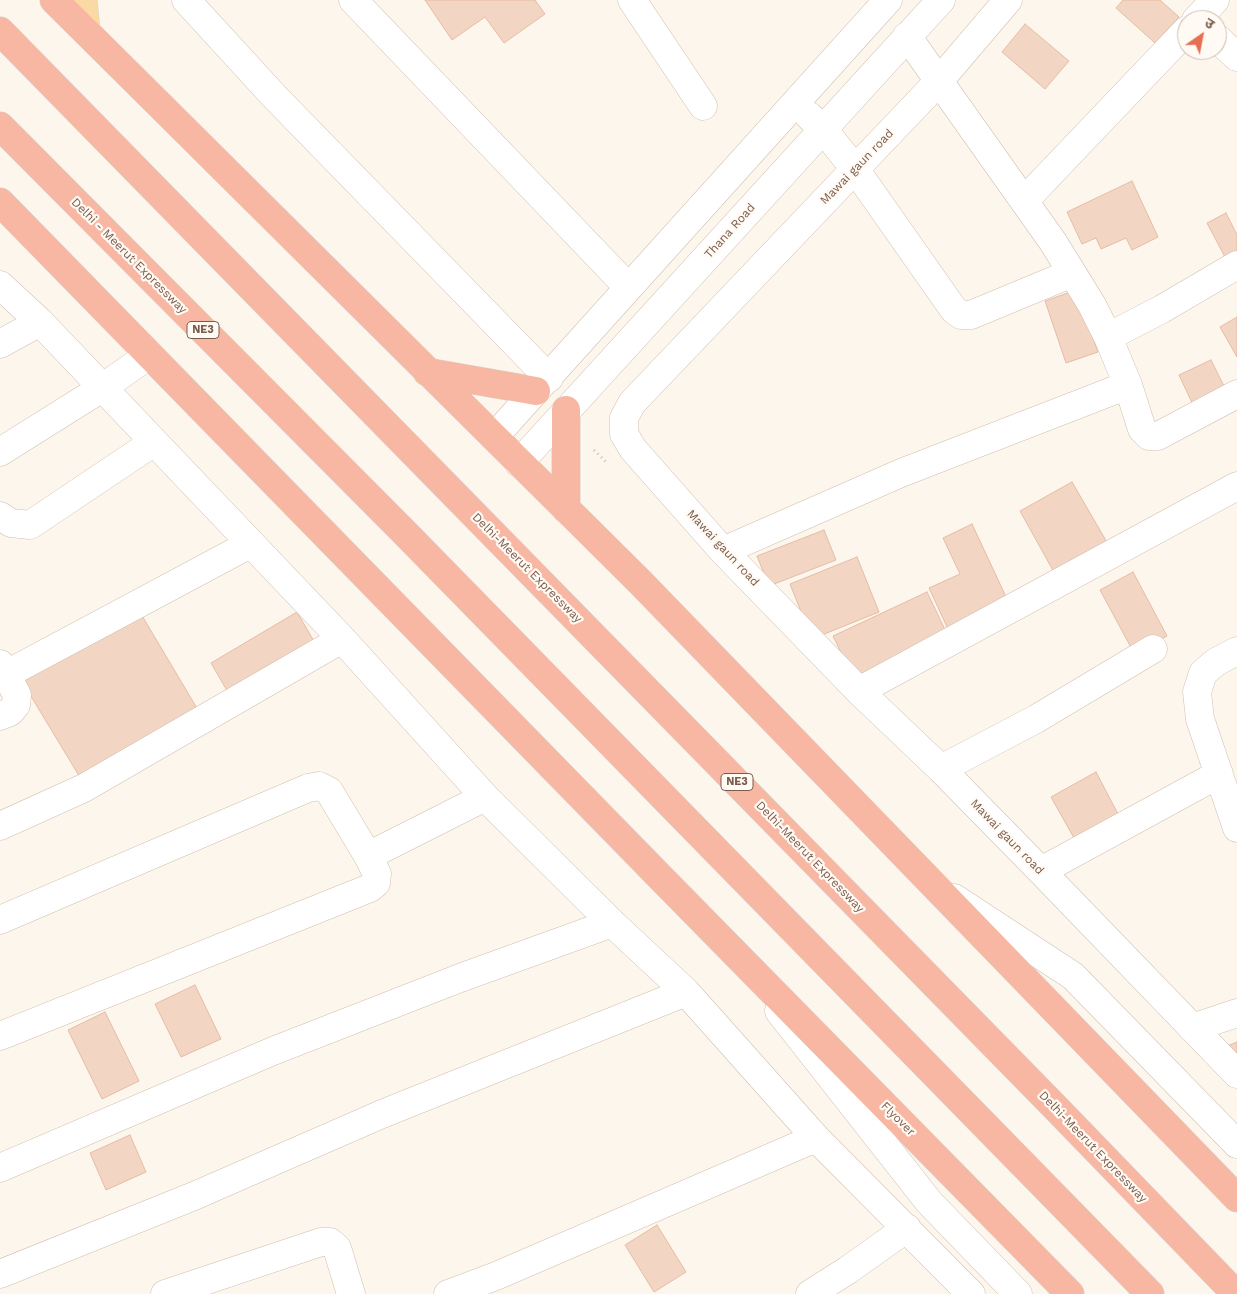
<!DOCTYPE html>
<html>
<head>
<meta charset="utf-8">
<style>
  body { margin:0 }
  #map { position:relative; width:1237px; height:1294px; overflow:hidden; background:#fdf6ec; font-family:"Work Sans","Noto Sans Devanagari",sans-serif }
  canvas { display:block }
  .north { position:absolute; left:1177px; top:10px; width:50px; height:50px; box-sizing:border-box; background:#fffaf3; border:1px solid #cabbb1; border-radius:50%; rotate:33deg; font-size:14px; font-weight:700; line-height:20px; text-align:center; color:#7a5c4d }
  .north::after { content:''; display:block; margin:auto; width:18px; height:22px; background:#e76f51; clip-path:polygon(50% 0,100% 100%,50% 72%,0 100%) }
</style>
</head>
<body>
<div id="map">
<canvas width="1237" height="1294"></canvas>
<div class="north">उ</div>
</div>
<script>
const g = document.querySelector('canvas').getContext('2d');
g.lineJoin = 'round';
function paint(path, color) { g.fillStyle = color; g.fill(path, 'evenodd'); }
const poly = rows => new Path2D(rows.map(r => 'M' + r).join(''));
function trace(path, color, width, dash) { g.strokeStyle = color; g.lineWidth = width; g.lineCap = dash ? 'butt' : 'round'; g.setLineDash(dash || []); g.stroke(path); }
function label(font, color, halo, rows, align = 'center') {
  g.font = font + ' "Work Sans",sans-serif'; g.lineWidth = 4.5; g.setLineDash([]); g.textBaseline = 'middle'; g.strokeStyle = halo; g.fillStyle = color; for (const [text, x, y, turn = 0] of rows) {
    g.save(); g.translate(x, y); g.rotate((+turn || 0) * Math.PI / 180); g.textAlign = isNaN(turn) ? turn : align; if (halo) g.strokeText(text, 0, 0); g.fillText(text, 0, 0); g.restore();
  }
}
const building = poly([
  [425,0,535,0,545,14,504,43,485,17,452,40,425,0],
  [1123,0,1160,0,1179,17,1155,43,1116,8,1123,0],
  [1025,24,1069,61,1045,89,1002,52,1025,24],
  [1132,181,1158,237,1132,250,1126,238,1101,249,1096,238,1082,244,1067,212,1132,181],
  [1226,213,1237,235,1237,253,1226,259,1207,223,1226,213],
  [1076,290,1098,352,1066,363,1045,301,1076,290],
  [1237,317,1237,357,1220,327,1237,317],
  [1211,360,1227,392,1194,407,1179,375,1211,360],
  [1072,482,1108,544,1055,574,1020,511,1072,482],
  [972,524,1008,601,948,629,929,588,960,574,943,538,972,524],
  [824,530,836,560,769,586,757,556,824,530],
  [857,557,879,612,812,639,790,584,857,557],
  [1133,572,1167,636,1134,653,1100,590,1133,572],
  [927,592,949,638,856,683,833,636,927,592],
  [138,609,201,715,84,784,20,678,138,609],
  [297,612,315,643,229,694,211,663,297,612],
  [1096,772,1118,814,1074,838,1051,797,1096,772],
  [195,985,221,1039,181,1057,155,1004,195,985],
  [105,1012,139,1081,102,1099,68,1030,105,1012],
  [1237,1042,1237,1068,1217,1050,1237,1042],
  [130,1135,146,1172,106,1190,90,1153,130,1135],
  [657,1225,686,1272,654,1292,625,1245,657,1225]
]);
const path = poly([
  [594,450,607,463]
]);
const minor = poly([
  [186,0,274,96,549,378],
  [353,0,628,287],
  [632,0,703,106],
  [1008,0,939,81,632,403,624,418,624,434,633,449,723,551,859,691,941,769,1041,871,1237,1074],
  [1196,20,1215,0],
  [907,36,1053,242,1092,305,1108,337,1162,309,1237,265],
  [1217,38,1237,57],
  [809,116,823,129,855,169,954,310,961,315,971,315,1072,273],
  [1024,201,1187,30],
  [0,285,40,322,342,639,485,797,612,923,686,992,816,1138,971,1294],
  [1108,337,1128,385,1142,429,1149,436,1158,436,1237,394],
  [0,344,40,322],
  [494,437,888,0],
  [0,452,102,388,149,355],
  [519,463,941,0],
  [0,516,11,523,30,525,154,442],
  [723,551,901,473,1128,385],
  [1237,651,1216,662,1203,673,1197,692,1200,719,1237,828],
  [0,664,17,695,16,705,10,712,0,716],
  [5,675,250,544],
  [859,691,1237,486],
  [941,769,1036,719,1153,649],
  [0,826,84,788,342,639],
  [1041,871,1219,774],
  [954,898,1073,976,1237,1144],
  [0,920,308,788,319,786,329,791,368,856,485,797],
  [779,1011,929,1202,1018,1294],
  [1192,1028,1237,1013],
  [0,1036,370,888,376,883,377,874,368,856],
  [0,1168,273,1051,460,978,612,923],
  [0,1274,194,1196,382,1114,686,992],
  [165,1294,321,1242,330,1242,337,1248,351,1294],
  [448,1294,496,1276,816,1138],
  [810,1294,848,1270,907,1228]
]);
const major = poly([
  [83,0,86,31]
]);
const highway = poly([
  [54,0,641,583,1237,1198],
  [0,31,1054,1106,1236,1294],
  [0,126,406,534,1150,1294],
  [0,202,663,880,1070,1294],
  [427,372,536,391],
  [566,410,566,509]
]);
const shields = [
  [203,330,32],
  [737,782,32]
];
const shieldNames = [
  ["NE3",203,330],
  ["NE3",737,782]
];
const streetNames = [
  ["Mawai gaun road",857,167,-46],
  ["Thana Road",730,231,-48],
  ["Delhi - Meerut Expressway",129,256,45],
  ["Mawai gaun road",723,548,47],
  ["Delhi-Meerut Expressway",527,568,45],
  ["Mawai gaun road",1007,837,46],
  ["Delhi-Meerut Expressway",810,857,46],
  ["Flyover",898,1119,45],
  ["Delhi-Meerut Expressway",1093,1147,46]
];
paint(building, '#f3d5c3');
trace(building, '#e6bba3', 1);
trace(minor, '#d1beb0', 29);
trace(major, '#dad1cd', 29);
trace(highway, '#dad1cd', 29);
trace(path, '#d9b8a5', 3, [1, 4]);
trace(minor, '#fff', 28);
trace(major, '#fbd9a5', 28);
trace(highway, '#f7b7a3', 28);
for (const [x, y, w] of shields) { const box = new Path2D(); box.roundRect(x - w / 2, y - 8.5, w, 17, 4); g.fillStyle = '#fffaf3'; g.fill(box); trace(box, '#7a5c4d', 1); }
label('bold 11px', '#7a5c4d', null, shieldNames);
label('12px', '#7a5c4d', '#fffaf3', streetNames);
</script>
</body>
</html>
